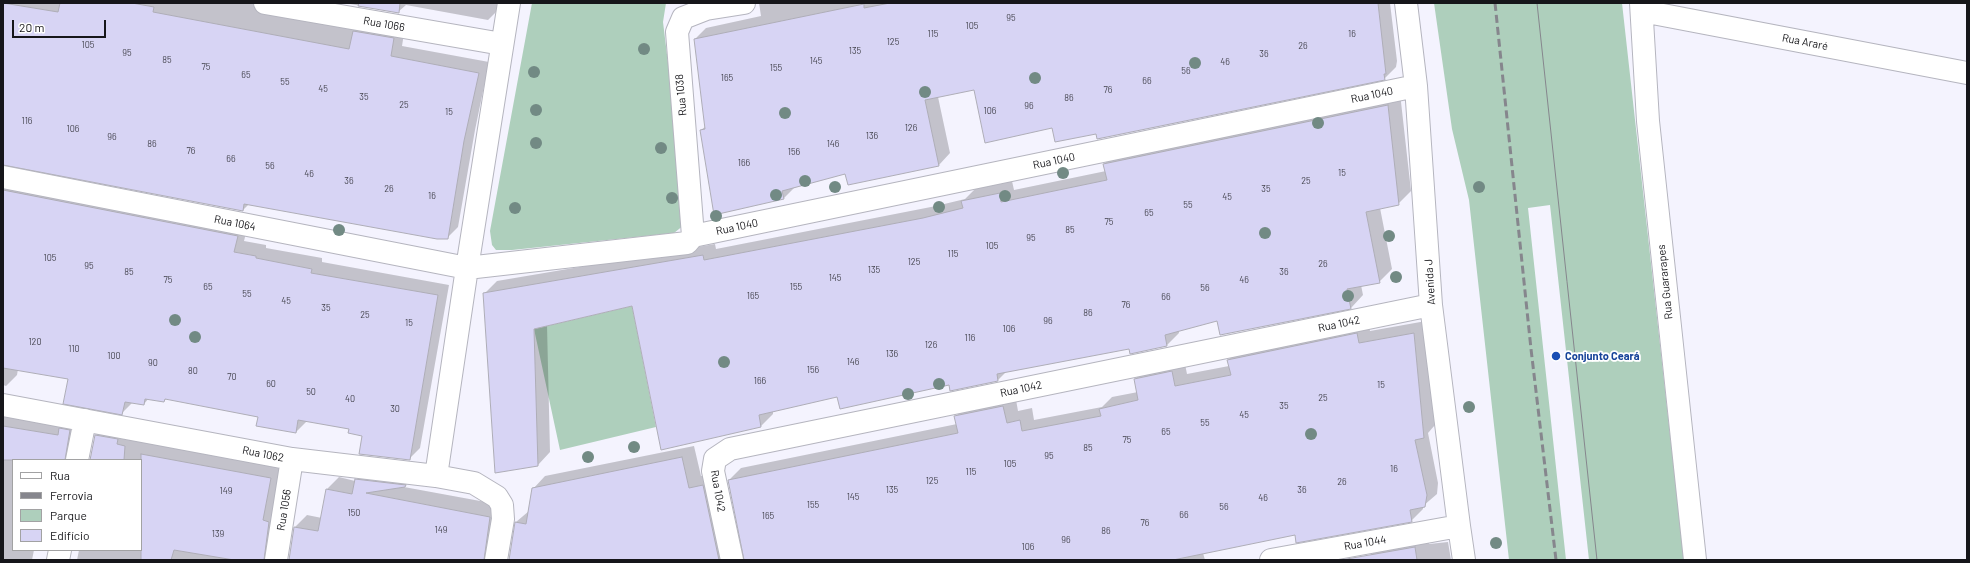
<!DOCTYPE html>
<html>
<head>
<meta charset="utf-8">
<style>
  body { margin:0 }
  #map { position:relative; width:1970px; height:563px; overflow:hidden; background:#f4f3fe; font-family:Barlow,sans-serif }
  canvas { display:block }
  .frame { position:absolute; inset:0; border:4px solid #16161a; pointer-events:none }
  .legend { position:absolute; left:12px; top:459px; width:130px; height:92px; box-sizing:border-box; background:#fff; border:1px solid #a2a2a3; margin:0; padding:5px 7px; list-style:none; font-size:12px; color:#16161a }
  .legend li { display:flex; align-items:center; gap:8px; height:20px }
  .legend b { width:20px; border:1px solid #a2a2a3 }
  .scale { position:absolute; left:12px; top:20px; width:94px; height:18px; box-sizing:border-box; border:2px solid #16161a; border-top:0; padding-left:5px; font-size:12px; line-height:14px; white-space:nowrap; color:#16161a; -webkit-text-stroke:3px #fff; paint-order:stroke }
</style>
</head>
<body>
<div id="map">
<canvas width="1970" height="563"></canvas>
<div class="frame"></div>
<ul class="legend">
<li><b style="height:5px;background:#fff"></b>Rua</li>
<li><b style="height:5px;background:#86868d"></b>Ferrovia</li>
<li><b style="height:11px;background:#aecfbc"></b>Parque</li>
<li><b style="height:11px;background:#d7d4f4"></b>Edifício</li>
</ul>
<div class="scale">20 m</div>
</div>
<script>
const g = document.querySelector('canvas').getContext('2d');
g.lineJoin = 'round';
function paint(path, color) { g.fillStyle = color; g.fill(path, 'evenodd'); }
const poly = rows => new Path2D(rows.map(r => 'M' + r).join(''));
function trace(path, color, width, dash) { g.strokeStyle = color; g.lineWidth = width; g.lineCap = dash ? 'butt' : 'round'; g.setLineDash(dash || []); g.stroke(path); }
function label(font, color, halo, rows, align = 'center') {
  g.font = font + ' Barlow,sans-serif'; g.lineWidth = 3.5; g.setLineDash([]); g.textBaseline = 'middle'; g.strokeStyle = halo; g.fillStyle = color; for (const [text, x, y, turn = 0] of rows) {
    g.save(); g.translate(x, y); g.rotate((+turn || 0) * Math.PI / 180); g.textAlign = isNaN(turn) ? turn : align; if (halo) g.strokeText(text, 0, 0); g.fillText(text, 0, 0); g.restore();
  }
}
const green = poly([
  [532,3,666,3,663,22,687,218,684,225,674,233,512,250,496,250,492,245,490,231],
  [1434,3,1622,3,1684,560,1589,560,1550,205,1528,208,1566,560,1509,560,1469,200,1452,129],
  [632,306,656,427,560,450,534,329]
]);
const shadow = poly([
  [3,3,270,3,405,27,402,46,489,62,475,130,458,227,447,238,249,204,243,210,3,164],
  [344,3,500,3,499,9,488,20,406,5,398,12],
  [759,3,1390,3,1397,61,1396,67,1384,79,1097,132,1053,127,975,88,938,97,950,153,939,165,846,173,795,187,784,198,701,130,706,126,695,39,706,28,761,16],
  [1400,93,1411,191,1398,204,1380,208,1392,269,1379,282,1361,285,1363,295,1351,308,1221,334,1218,320,1179,330,1179,333,1167,345,1130,348,1006,372,998,380,950,383,838,396,773,411,773,414,761,426,662,448,633,305,547,325,550,452,538,465,484,294,497,281,715,244,716,249,936,206,965,199,975,189,1012,181,1014,190,1106,171,1104,164,1116,152],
  [3,172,248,225,244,241,266,245,266,248,322,258,322,262,449,285,420,448,409,459,350,429,307,421,296,432,259,417,167,398,164,401,149,398,144,404,133,402,122,413,69,378,18,369,17,375,6,386,3,385],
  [1426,321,1435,425,1428,433,1438,483,1437,494,1423,506,1423,509,1411,521,1363,519,1203,553,1205,560,745,560,729,480,741,468,957,424,956,416,968,404,1015,394,1018,411,1032,408,1034,420,1102,407,1112,397,1138,392,1135,379,1147,367,1184,359,1187,374,1229,366,1228,360,1240,348,1368,322,1370,331],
  [3,413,72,417,86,460,13,460,13,550,34,550,32,560,3,560],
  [108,423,283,466,285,560,77,560,79,550,141,550,141,460,90,460,96,435],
  [694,446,701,476,715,473,740,560,510,560,516,522,529,511,533,489,545,476],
  [368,467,417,474,404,487,502,505,505,560,290,560,295,527,307,515,322,518,327,489,339,477,355,481],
  [1427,535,1429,544,1448,542,1451,560,1362,560,1371,555,1383,543]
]);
const building = poly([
  [3,3,58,12,60,3,132,3,154,7,153,12,349,49,353,31,394,38,391,56,479,73,464,141,448,239,437,239,244,204,243,211,3,165,3,3],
  [359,3,400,3,399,13,358,6,359,3],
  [890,3,1378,3,1386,74,1384,74,1385,80,1097,139,1096,134,1055,142,1052,128,985,143,974,90,925,100,939,166,848,185,845,174,782,191,784,199,714,215,700,130,705,129,694,39,864,4,864,8,890,3],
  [1388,105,1399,205,1366,212,1380,283,1347,289,1351,309,1220,335,1217,321,1165,335,1167,346,1130,354,1129,349,997,374,998,381,950,391,949,385,840,409,837,397,759,415,761,427,661,450,632,306,534,329,538,466,495,473,483,293,703,255,704,260,923,218,963,208,961,201,1000,193,1001,202,1107,180,1103,164,1388,105],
  [3,190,238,236,234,252,256,256,256,258,312,269,311,273,438,295,410,460,359,454,362,436,348,433,349,429,298,420,296,433,256,426,258,417,165,399,164,402,145,399,144,405,125,402,122,415,63,404,68,379,3,368,3,190],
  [1357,333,1359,343,1414,333,1424,438,1415,440,1427,495,1425,507,1410,510,1412,522,1296,543,1295,535,1173,560,744,560,728,480,958,433,954,416,1003,406,1007,423,1020,420,1022,431,1101,416,1099,409,1138,400,1134,379,1172,371,1175,386,1231,375,1227,360,1357,333],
  [3,426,58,435,59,428,70,430,65,460,3,460,3,426],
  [95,435,118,439,117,444,125,446,124,460,90,460,95,435],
  [141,454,271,478,263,520,269,522,264,560,234,560,174,550,171,560,141,560,141,454],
  [682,457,689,488,703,485,719,560,509,560,515,522,526,524,532,488,682,457],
  [355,479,406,485,405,487,366,493,490,517,484,560,289,560,294,527,318,531,326,489,352,494,355,479],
  [1415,547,1417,560,1341,560,1415,547]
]);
const minor = poly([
  [265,3,502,44],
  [1406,3,1416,86,1431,305,1459,526,1464,560],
  [1641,3,1648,121,1695,560],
  [1642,11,1967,73],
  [3,177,467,268,687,243,693,236],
  [693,236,1416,86],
  [693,236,677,32,683,18,706,9,744,3],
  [3,405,292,459,436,476,474,483,497,497,502,505,503,519,496,560],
  [77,460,85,420],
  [436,476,467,268,509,3],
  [58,560,60,550],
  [276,560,292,459],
  [732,560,713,471,715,459,730,449,1431,305],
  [1271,560,1459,526]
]);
const tram = poly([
  [1537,3,1597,560]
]);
const rail = poly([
  [1495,3,1531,349,1556,560]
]);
const trees = [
  [644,49],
  [1195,63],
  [534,72],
  [1035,78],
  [925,92],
  [536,110],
  [785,113],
  [1318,123],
  [536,143],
  [661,148],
  [1063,173],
  [805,181],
  [835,187],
  [1479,187],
  [776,195],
  [1005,196],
  [672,198],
  [939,207],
  [515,208],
  [716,216],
  [339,230],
  [1265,233],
  [1389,236],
  [1396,277],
  [1348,296],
  [175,320],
  [195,337],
  [724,362],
  [939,384],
  [908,394],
  [1469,407],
  [1311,434],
  [634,447],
  [588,457],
  [1496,543]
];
const markers = [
  [1556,356,5,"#1a4fb4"]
];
const numberNames = [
  ["95",1011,18],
  ["105",972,26],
  ["115",933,34],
  ["16",1352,34],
  ["125",893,42],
  ["105",88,45],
  ["26",1303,46],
  ["135",855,51],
  ["95",127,53],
  ["36",1264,54],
  ["85",167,60],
  ["145",816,61],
  ["46",1225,62],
  ["75",206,67],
  ["155",776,68],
  ["56",1186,71],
  ["65",246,75],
  ["165",727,78],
  ["66",1147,81],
  ["55",285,82],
  ["45",323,89],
  ["76",1108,90],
  ["35",364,97],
  ["86",1069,98],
  ["25",404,105],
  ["96",1029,106],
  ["106",990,111],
  ["15",449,112],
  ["116",27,121],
  ["126",911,128],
  ["106",73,129],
  ["136",872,136],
  ["96",112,137],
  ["86",152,144],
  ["146",833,144],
  ["76",191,151],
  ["156",794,152],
  ["66",231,159],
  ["166",744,163],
  ["56",270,166],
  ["15",1342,173],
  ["46",309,174],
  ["36",349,181],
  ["25",1306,181],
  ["26",389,189],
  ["35",1266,189],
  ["16",432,196],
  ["45",1227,197],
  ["55",1188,205],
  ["65",1149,213],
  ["75",1109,222],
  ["85",1070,230],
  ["95",1031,238],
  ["105",992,246],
  ["115",953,254],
  ["105",50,258],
  ["125",914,262],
  ["26",1323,264],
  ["95",89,266],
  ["135",874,270],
  ["85",129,272],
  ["36",1284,272],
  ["145",835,278],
  ["75",168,280],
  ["46",1244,280],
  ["65",208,287],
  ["155",796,287],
  ["56",1205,288],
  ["55",247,294],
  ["165",753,296],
  ["66",1166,297],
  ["45",286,301],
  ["76",1126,305],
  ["35",326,308],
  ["86",1088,313],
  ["25",365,315],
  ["96",1048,321],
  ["15",409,323],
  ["106",1009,329],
  ["116",970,338],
  ["120",35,342],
  ["126",931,345],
  ["110",74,349],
  ["136",892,354],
  ["100",114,356],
  ["146",853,362],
  ["90",153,363],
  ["156",813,370],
  ["80",193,371],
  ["70",232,377],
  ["166",760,381],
  ["60",271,384],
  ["15",1381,385],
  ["50",311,392],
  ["25",1323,398],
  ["40",350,399],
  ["35",1284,406],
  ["30",395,409],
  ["45",1244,415],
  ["55",1205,423],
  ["65",1166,432],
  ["75",1127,440],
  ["85",1088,448],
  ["95",1049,456],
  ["105",1010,464],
  ["16",1394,469],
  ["115",971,472],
  ["125",932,481],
  ["26",1342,482],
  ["135",892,490],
  ["36",1302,490],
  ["149",226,491],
  ["145",853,497],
  ["46",1263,498],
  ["155",813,505],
  ["56",1224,507],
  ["150",354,513],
  ["66",1184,515],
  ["165",768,516],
  ["76",1145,523],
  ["149",441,530],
  ["86",1106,531],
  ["139",218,534],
  ["96",1066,540],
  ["106",1028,547]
];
const streetNames = [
  ["Rua 1066",384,24,10],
  ["Rua Araré",1805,42,11],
  ["Rua 1038",681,95,-95],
  ["Rua 1040",1372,95,-12],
  ["Rua 1040",1054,161,-12],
  ["Rua 1064",235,223,11],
  ["Rua 1040",737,227,-12],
  ["Avenida J",1430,282,-94],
  ["Rua Guararapes",1665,282,-96],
  ["Rua 1042",1339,324,-12],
  ["Rua 1042",1021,389,-12],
  ["Rua 1062",263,454,11],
  ["Rua 1042",718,491,80],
  ["Rua 1056",284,510,-81],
  ["Rua 1044",1365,543,-10]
];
const transitNames = [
  ["Conjunto Ceará",1565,356]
];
paint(green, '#aecfbc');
paint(shadow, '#0003');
paint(building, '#d7d4f4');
trace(building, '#aeadb7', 1);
trace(minor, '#b5b5bf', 24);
trace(minor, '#fff', 22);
trace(tram, '#86868d', 1);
trace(rail, '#86868d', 3, [8, 4]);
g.fillStyle = '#728a84';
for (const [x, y] of trees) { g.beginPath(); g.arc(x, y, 6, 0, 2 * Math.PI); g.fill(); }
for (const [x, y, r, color] of markers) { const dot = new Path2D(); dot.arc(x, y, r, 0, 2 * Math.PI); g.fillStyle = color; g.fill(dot); trace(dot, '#fff', 1.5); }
label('9px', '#464650', null, numberNames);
label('11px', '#16161a', '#fff', streetNames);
label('bold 11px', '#164399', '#fff', transitNames, 'left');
</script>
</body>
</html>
